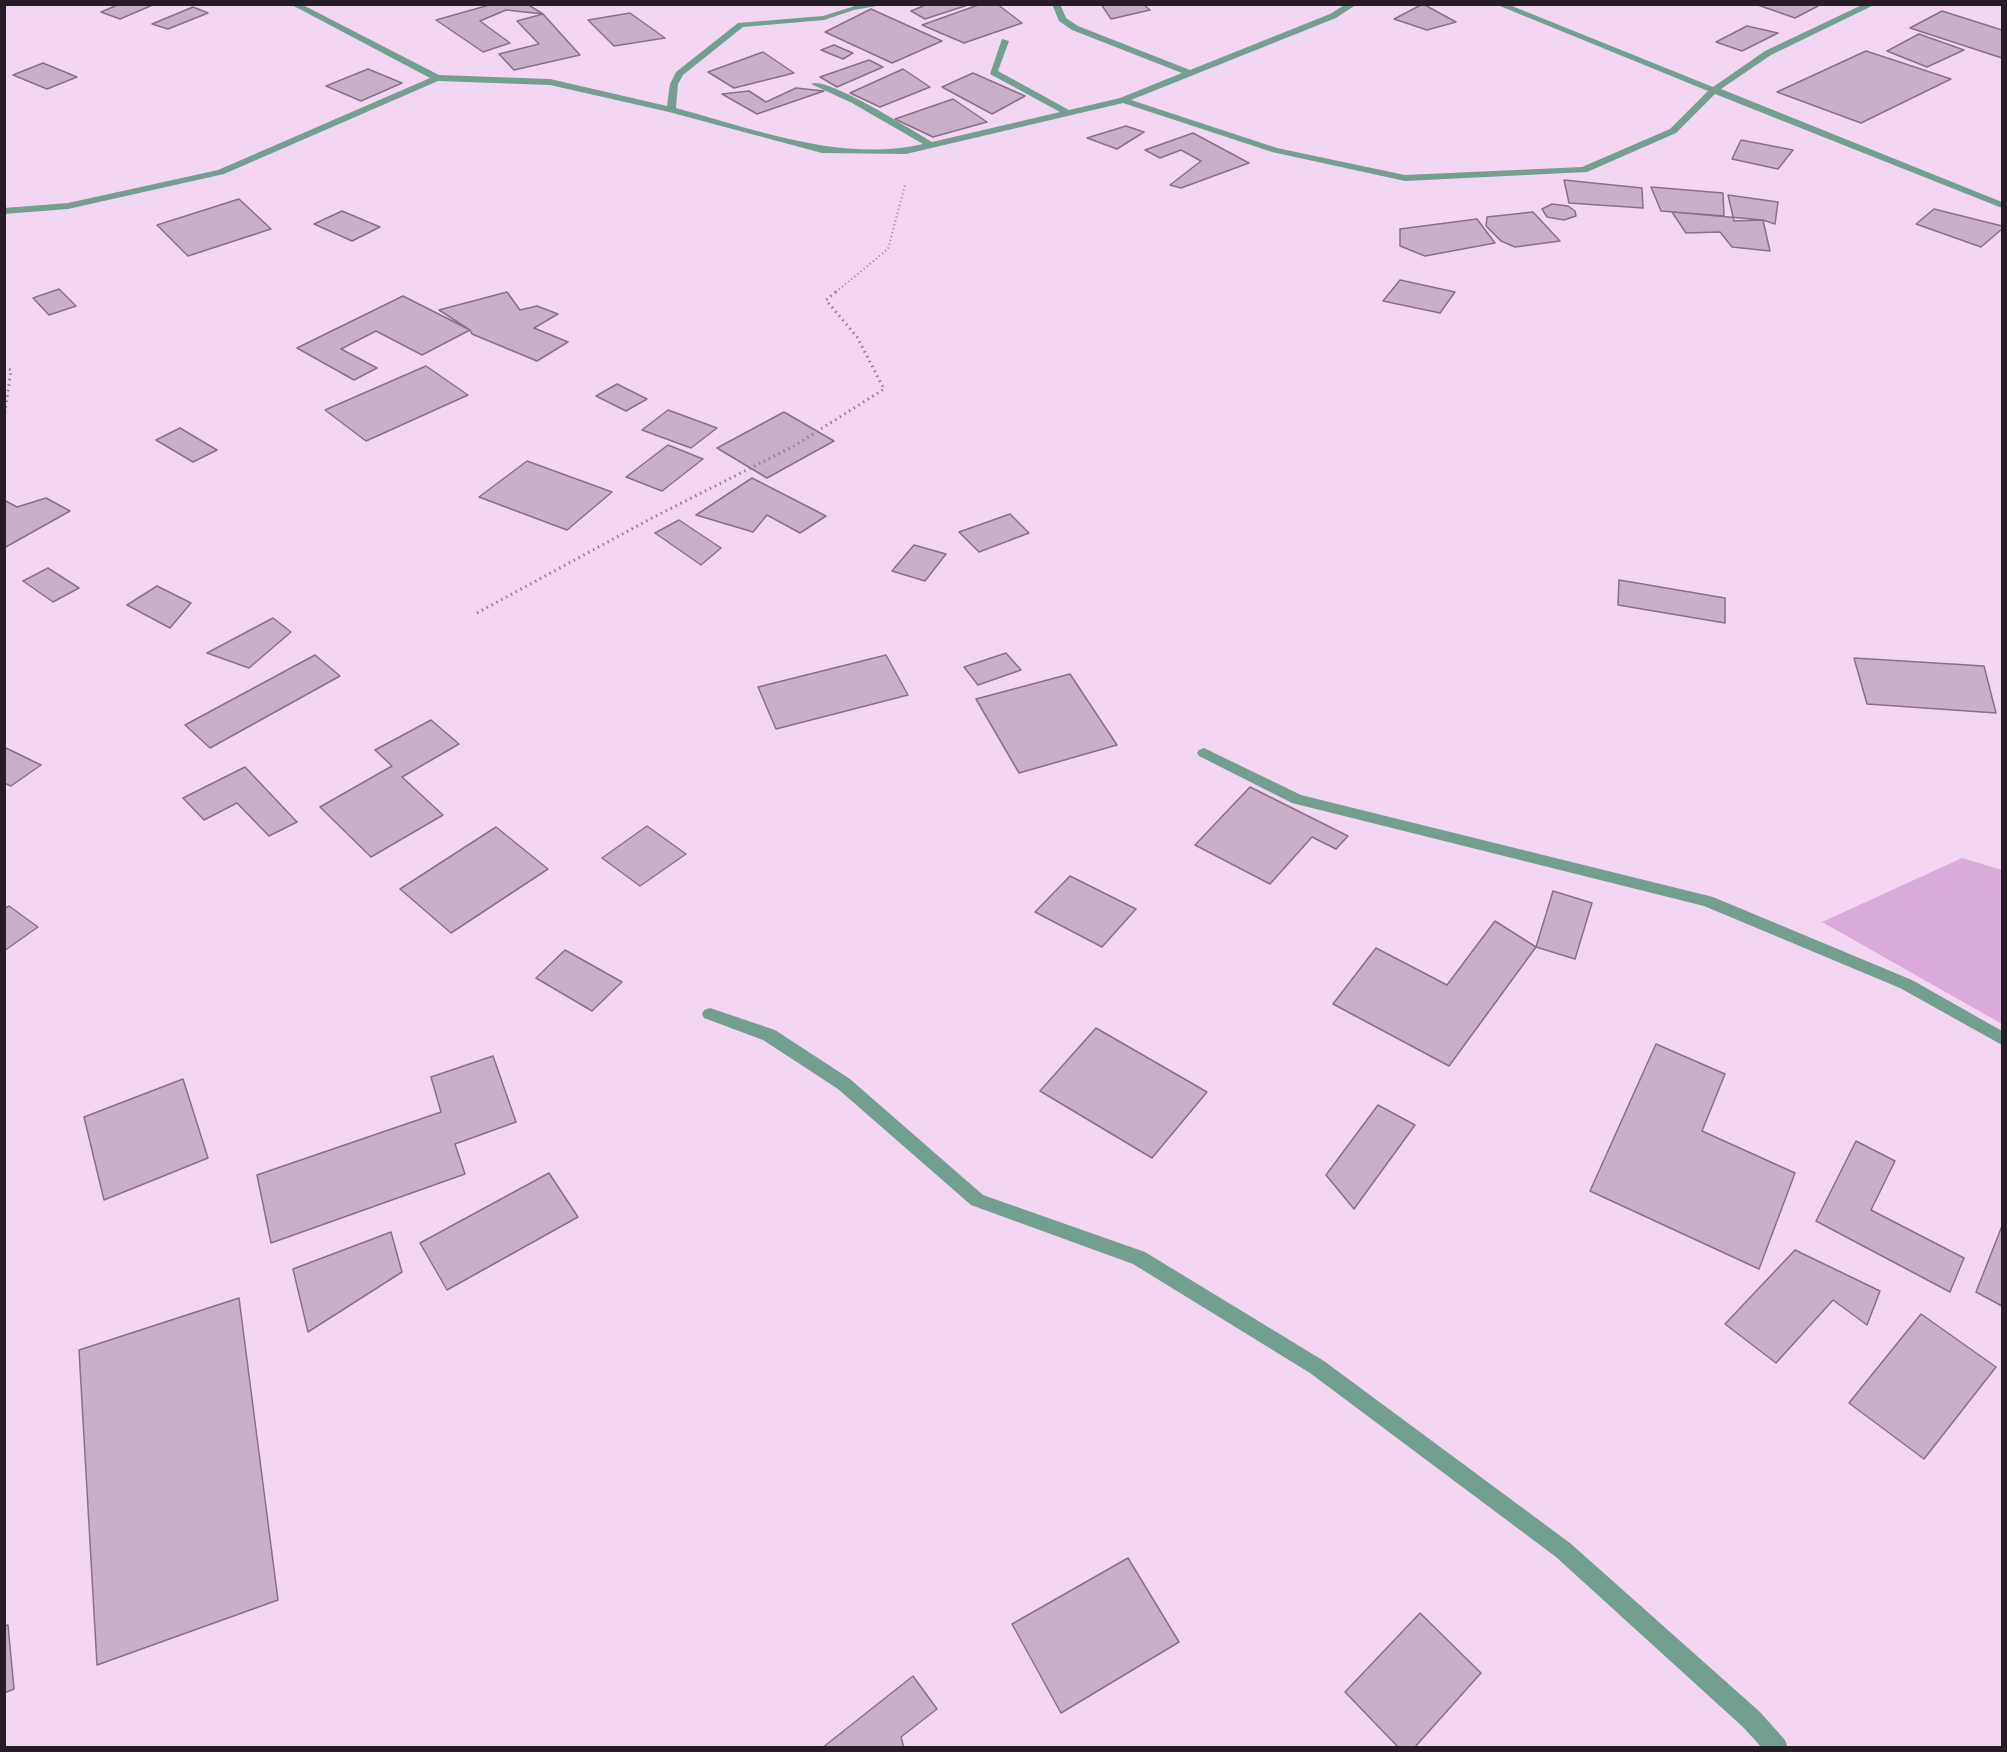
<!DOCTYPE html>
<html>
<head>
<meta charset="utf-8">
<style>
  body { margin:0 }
  #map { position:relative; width:2007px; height:1752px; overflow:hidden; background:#f3d7f2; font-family:"Times New Roman",serif }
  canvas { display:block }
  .frame { position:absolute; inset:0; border:6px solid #261c26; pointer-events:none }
</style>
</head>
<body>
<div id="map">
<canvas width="2007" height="1752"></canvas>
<div class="frame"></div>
</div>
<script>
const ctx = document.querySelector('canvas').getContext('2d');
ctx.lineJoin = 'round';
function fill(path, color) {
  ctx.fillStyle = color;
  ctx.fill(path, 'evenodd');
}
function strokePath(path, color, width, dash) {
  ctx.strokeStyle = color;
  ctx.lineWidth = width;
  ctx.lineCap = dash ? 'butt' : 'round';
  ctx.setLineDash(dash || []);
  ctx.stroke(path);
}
fill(new Path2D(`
  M1962 858 2002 870V1024L1822 922Z`), '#daabd8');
const building = new Path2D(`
  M120 4H155L120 19 101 12Z
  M493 4H527L543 14 506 10 480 21 510 43 483 52 436 20Z
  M928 4H971L925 19 911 11Z
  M981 4H997L1022 23 964 43 922 25Z
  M1101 4H1143L1150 10 1111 19Z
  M1423 4 1456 22 1427 30 1394 19Z
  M1755 4H1814L1818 6 1795 18Z
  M193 7 208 13 168 29 152 24Z
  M871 9 942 41 892 63 825 32Z
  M1942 11 2002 30V58L1910 28Z
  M630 13 665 38 614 46 588 20Z
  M543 14 580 55 514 70 499 54 539 44 517 21Z
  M1747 26 1778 33 1742 51 1716 42Z
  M1919 34 1964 50 1927 67 1887 51Z
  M834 45 853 53 843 59 821 50Z
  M1866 51 1951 79 1861 123 1777 92Z
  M763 52 794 73 734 88 708 72Z
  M869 60 883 67 837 87 820 77Z
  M43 63 77 77 47 89 13 75Z
  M368 69 402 83 361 101 326 86Z
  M903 69 930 87 880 107 850 93Z
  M973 73 1025 96 992 114 942 87Z
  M796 88 824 91 757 114 722 94 749 91 766 102Z
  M953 99 987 122 933 137 895 119Z
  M1126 126 1144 132 1117 149 1087 138Z
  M1193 133 1249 163 1181 188 1170 185 1201 161 1181 150 1160 158 1145 150Z
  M1741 140 1793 150 1778 169 1732 159Z
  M1564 180 1642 188 1643 208 1569 203Z
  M1651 187 1723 193 1724 216 1661 211Z
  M1728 195 1778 202 1775 224 1763 220 1734 221Z
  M239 199 271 229 188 256 157 225Z
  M1552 204 1568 206 1575 211 1576 216 1564 220 1547 217 1542 209Z
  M1934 209 2002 226V229L1981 247 1916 224Z
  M342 211 380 227 352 241 314 224Z
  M1533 212 1560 241 1515 247 1501 241 1486 226 1487 217Z
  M1672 212 1763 220 1770 251 1732 247 1720 232 1686 233Z
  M1477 219 1495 243 1425 256 1400 246V229Z
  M1400 280 1455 292 1440 313 1383 301Z
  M59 289 76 306 49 315 33 298Z
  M507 292 520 310 537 306 558 314 534 328 568 342 537 361 472 334 470 330 439 310Z
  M403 296 470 330 422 355 376 331 341 349 377 368 354 380 297 348Z
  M426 366 468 395 366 441 325 410Z
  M617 384 647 399 626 411 596 396Z
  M668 410 717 428 691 448 642 430Z
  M784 412 834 441 767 478 717 448Z
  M180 428 217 450 193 462 156 440Z
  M668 445 703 459 662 491 626 477Z
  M527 461 612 492 567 530 479 497Z
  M752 478 826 516 800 533 767 515 753 532 696 515Z
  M46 498 70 511 4 548V500L17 507Z
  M1010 514 1029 533 979 552 959 532Z
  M679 520 721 548 701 565 655 533Z
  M914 545 946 554 925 581 892 571Z
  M48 568 79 588 53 602 23 581Z
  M1619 580 1725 598V623L1618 605Z
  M157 586 191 603 170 628 127 605Z
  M273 618 291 632 249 668 207 653Z
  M1006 653 1021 670 978 685 964 667Z
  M315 655 340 676 210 748 185 725Z
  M886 655 908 695 776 729 758 687Z
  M1854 658 1984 666 1996 713 1867 704Z
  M1070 674 1117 745 1019 773 976 699Z
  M431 720 459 744 402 777 443 815 371 857 320 807 392 766 375 750Z
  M4 747 41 765 11 786 4 783Z
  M245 767 297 822 269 836 237 803 204 820 183 798Z
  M1250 787 1348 836 1336 849 1312 837 1270 884 1195 845Z
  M647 826 686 854 640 886 602 858Z
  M496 827 548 869 451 933 400 889Z
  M1070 876 1136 909 1102 947 1035 912Z
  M1553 891 1592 903 1575 959 1536 947Z
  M9 906 38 927 4 951V909Z
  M1495 921 1536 947 1449 1066 1333 1004 1376 948 1447 985Z
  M565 950 622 982 592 1011 536 978Z
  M1096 1028 1207 1092 1152 1158 1040 1091Z
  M1656 1044 1725 1074 1702 1131 1795 1173 1759 1269 1590 1191Z
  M493 1056 516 1122 455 1144 465 1174 271 1243 257 1175 441 1112 431 1077Z
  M183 1079 208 1158 104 1200 84 1117Z
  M1378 1105 1415 1125 1354 1209 1326 1175Z
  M1856 1141 1895 1161 1871 1210 1964 1258 1950 1292 1816 1221Z
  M549 1173 578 1217 447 1290 420 1243Z
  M2002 1226V1306L1976 1292Z
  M391 1232 402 1272 308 1332 293 1269Z
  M1795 1250 1880 1291 1867 1325 1833 1300 1776 1363 1725 1324Z
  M239 1298 278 1600 97 1665 79 1350Z
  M1921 1314 1996 1367 1924 1459 1849 1403Z
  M1128 1558 1179 1642 1061 1713 1012 1624Z
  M1420 1613 1481 1673 1414 1748H1399L1345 1692Z
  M8 1625 14 1689 4 1693V1626Z
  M913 1676 937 1709 901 1737 904 1748H822Z`);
fill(building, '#caafc9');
strokePath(building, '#897088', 1.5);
strokePath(new Path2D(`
  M836 292 888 249 905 185`), '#937f92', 2, [1, 3]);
strokePath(new Path2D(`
  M4 367 11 370 4 419
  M477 613 650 519 794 446 884 389 857 337 826 300 838 290`), '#937f92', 3, [1.5, 4]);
fill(new Path2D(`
  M290 4H301L439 75 550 79 667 106 670 84 676 72 738 23 823 16 861 4H887L854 10 824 20 743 27 683 75 678 84 676 108C753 129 843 163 923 144L852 103 811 84C825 75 915 132 932 142L1060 112 990 74 1002 39 1009 41 998 71 1069 110 1120 98 1182 73 1072 30 1059 21 1052 4H1060L1066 18 1078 26 1190 70 1330 14 1346 4H1357L1336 18 1131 100 1277 148 1405 175 1582 167 1670 129 1708 91 1495 4H1507L1713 87 1765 51 1864 4H1876L1771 55 1721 89 2002 202V208L1715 94 1676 133 1587 172 1405 181 1272 152 1123 103 906 154 822 153 669 112 550 85 438 81 224 174 68 209 4 214V208L68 203 218 170 430 78Z
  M1204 748 1301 795 1713 897 1912 980 2002 1031V1045L1900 988 1704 906 1292 803 1199 756 1197 753 1199 750Z
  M710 1008 775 1030 850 1079 983 1195 1145 1252 1324 1361 1570 1543 1760 1712 1785 1740 1788 1748H1762L1744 1728 1556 1557 1310 1373 1133 1264 971 1205 838 1089 763 1040 704 1018 702 1014 704 1010Z`), '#739f90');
</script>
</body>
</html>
